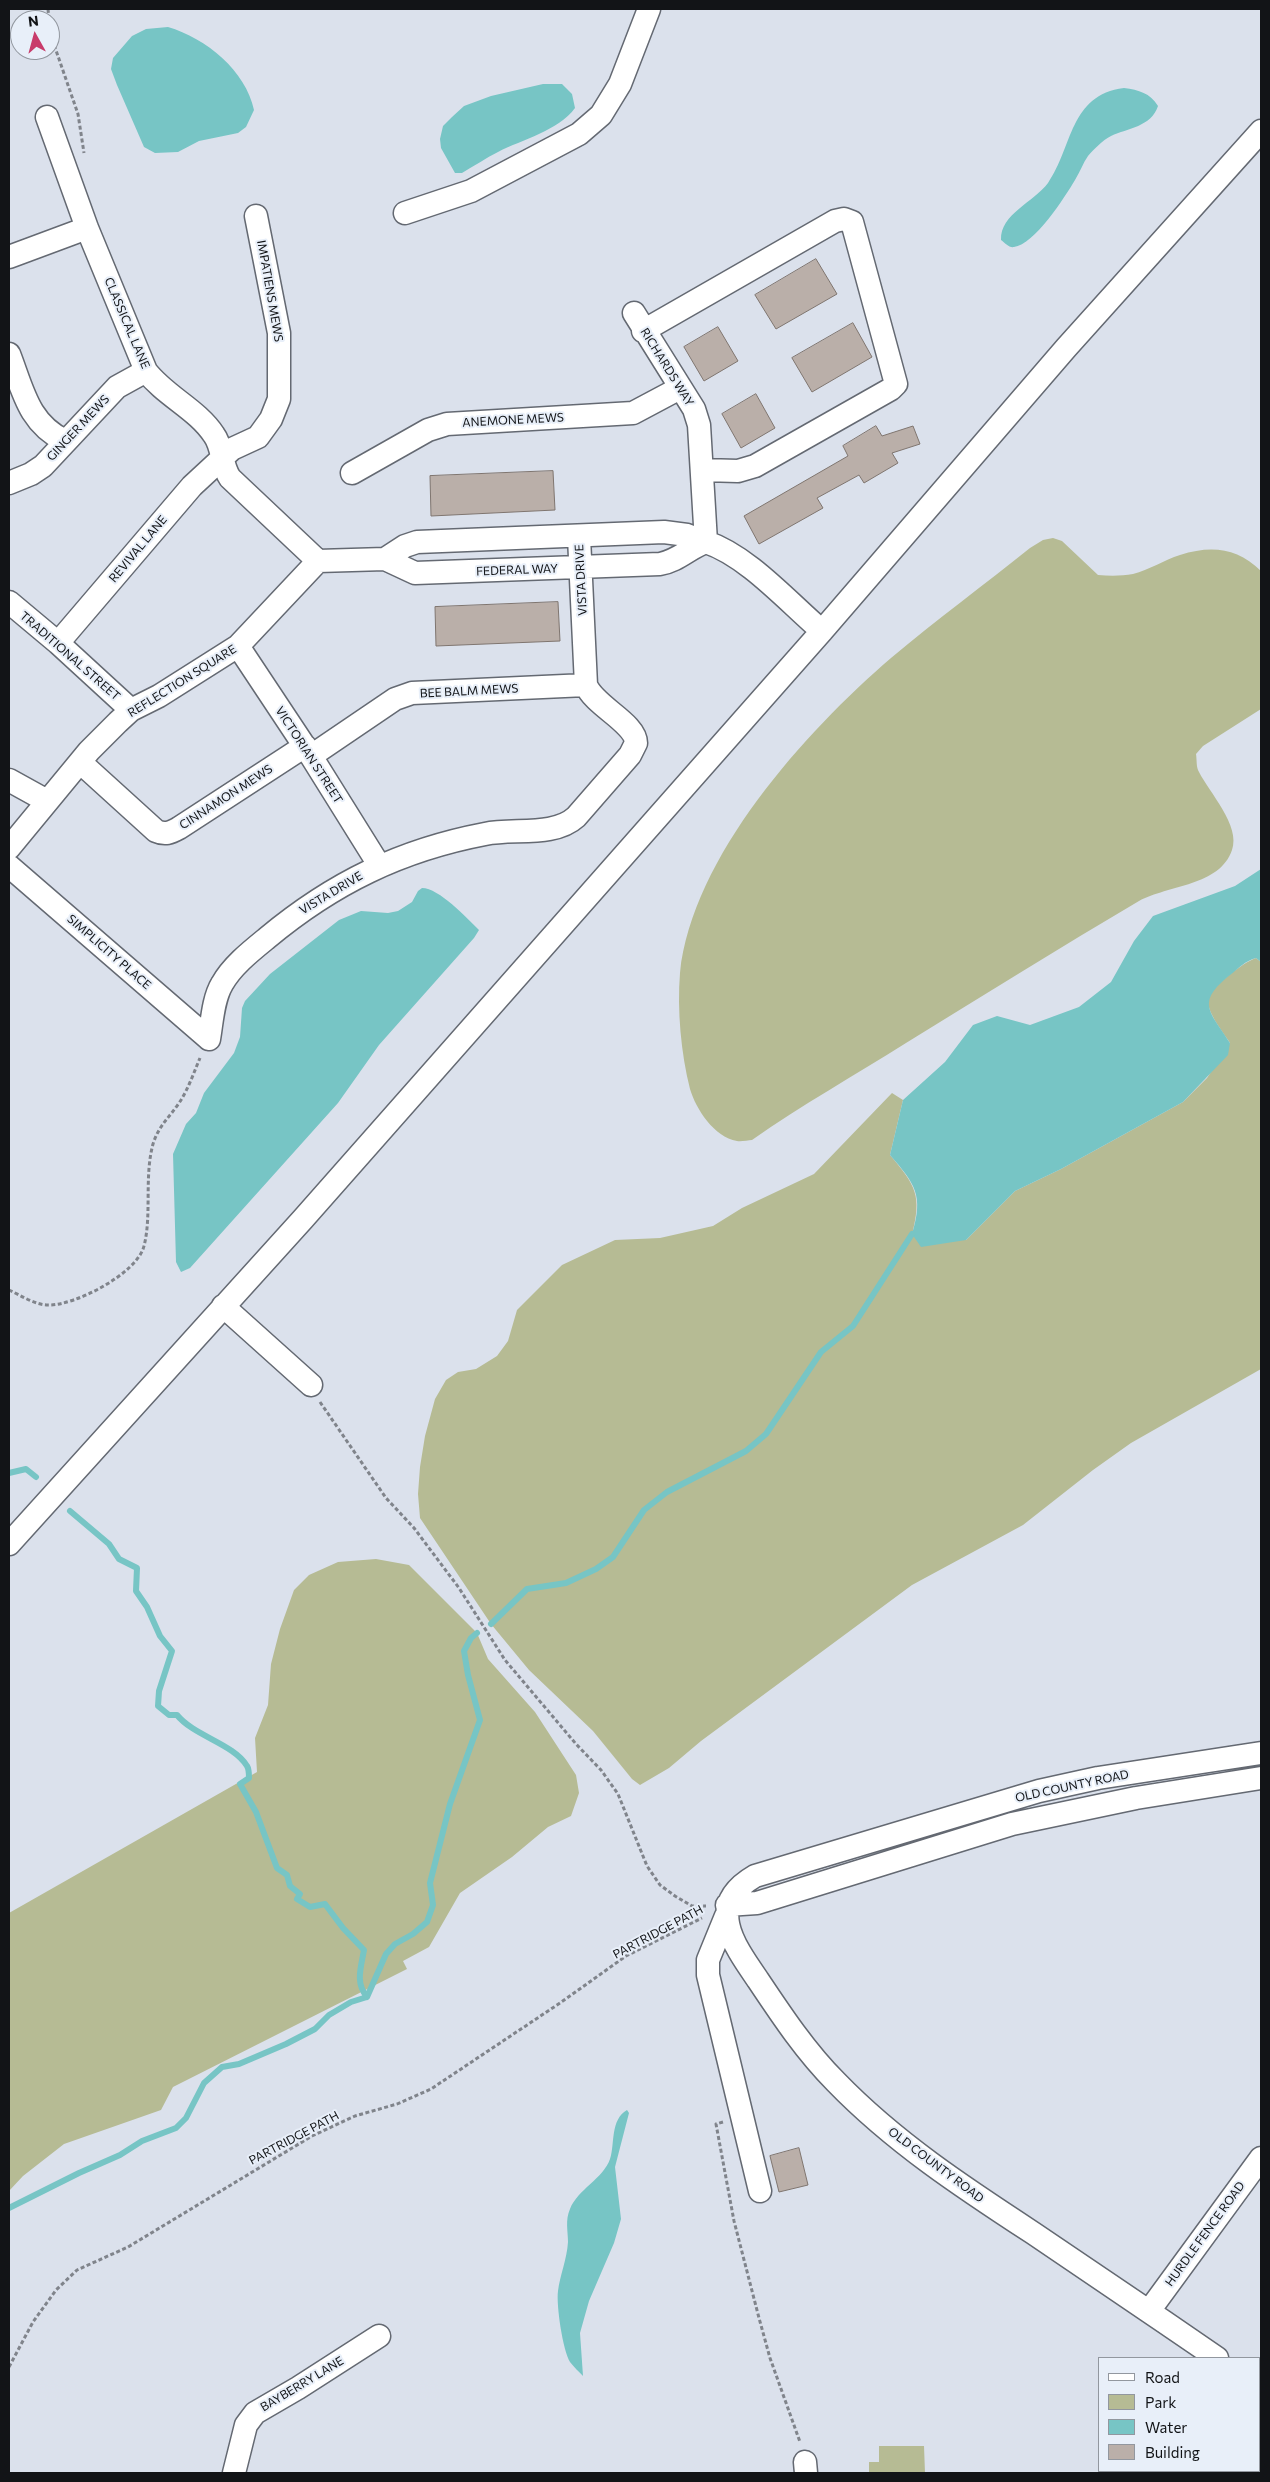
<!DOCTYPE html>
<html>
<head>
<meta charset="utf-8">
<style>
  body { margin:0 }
  #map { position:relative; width:1270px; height:2482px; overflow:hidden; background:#dbe1ec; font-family:Commissioner,sans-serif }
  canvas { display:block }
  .frame { position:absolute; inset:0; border:10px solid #121417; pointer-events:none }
  .legend { position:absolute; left:1098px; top:2357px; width:162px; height:115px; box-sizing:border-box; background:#e8eff9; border:1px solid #92979f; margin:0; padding:6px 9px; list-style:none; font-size:15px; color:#121417 }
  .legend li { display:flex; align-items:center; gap:10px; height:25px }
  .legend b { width:25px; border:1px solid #92979f }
  .north { position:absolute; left:10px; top:10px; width:50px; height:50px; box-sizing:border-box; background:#e8eff9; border:1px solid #92979f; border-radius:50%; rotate:353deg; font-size:14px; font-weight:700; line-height:20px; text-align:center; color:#121417 }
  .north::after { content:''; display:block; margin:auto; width:18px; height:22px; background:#c83b6b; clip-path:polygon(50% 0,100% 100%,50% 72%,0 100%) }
</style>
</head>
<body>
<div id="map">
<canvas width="1270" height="2482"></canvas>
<div class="frame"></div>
<ul class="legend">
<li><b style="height:6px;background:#fff"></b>Road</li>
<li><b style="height:14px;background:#b6bb94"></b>Park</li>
<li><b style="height:14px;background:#77c5c5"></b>Water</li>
<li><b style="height:14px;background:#baafa9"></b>Building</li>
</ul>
<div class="north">N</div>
</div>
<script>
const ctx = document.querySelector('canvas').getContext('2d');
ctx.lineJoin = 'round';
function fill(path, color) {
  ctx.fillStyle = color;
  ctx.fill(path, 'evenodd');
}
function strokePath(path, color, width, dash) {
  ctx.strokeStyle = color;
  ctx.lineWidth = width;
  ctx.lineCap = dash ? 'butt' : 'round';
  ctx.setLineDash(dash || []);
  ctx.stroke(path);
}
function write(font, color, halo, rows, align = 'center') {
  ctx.font = font + ' Commissioner,sans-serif';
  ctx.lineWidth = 4;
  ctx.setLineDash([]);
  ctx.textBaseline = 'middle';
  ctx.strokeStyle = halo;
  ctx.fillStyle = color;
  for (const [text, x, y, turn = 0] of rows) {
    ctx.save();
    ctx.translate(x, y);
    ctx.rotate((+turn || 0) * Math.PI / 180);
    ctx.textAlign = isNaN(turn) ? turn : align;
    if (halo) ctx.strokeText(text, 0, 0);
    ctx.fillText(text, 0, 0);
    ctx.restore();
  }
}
fill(new Path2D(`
  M1053 538 1062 541 1098 575C1110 576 1122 576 1133 574 1149 570 1164 560 1180 555 1212 545 1237 548 1261 571V709L1203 746 1196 754C1197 760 1196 767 1199 772 1209 792 1241 826 1232 850 1220 886 1168 885 1139 901 1061 947 984 995 906 1043 855 1075 802 1105 752 1140 748 1140 741 1142 737 1141 714 1137 696 1109 690 1089 681 1053 677 1010 680 973 692 857 805 732 891 658 936 620 984 585 1030 548L1043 540Z
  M1256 958 1261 962V1369L1131 1443 1093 1470 1023 1525 912 1585 701 1741 669 1768 640 1785 632 1779 593 1731 529 1670 491 1624 420 1518 418 1494 420 1467 425 1436 435 1399 446 1380 458 1372 476 1369 497 1356 508 1341 517 1310 562 1265 615 1240 660 1238 713 1226 742 1208 814 1174 892 1093 903 1100 890 1155C916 1186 922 1195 912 1235L966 1240 1015 1191 1061 1169 1183 1102 1207 1078 1230 1043C1223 1032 1208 1014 1208 1001 1208 988 1244 962 1256 958Z
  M376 1559 409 1565 477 1633 488 1659 535 1712 576 1775 579 1793 571 1816 548 1827 512 1857 460 1893 429 1947 403 1961 407 1969 173 2087 161 2110 64 2144 23 2176 9 2191V1913L257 1772 255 1738 268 1705 271 1664 280 1629 294 1590 309 1575 338 1562Z
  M879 2446H924L925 2473H869V2462H879Z`), '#b6bb94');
fill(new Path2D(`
  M168 27C206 38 246 71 254 110L246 127 238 133 199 141 178 152 155 153 144 147 117 85 111 69 113 58 132 36 146 29Z
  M543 84H562L572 94 575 108C558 131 523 139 498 152 486 158 474 166 462 173H455L441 148 440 139 443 126 452 117 464 106 491 96Z
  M1124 88C1139 90 1150 93 1158 106 1151 127 1128 128 1111 136 1103 140 1094 149 1088 156 1083 163 1080 172 1075 180 1065 197 1034 245 1014 247 1009 248 1005 243 1001 240 1000 214 1034 202 1048 183 1073 147 1069 95 1124 88Z
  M1261 869V962L1256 958C1245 961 1239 968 1230 975 1195 1003 1210 1011 1230 1043L1228 1055 1183 1102 1061 1169 1015 1191 966 1240 921 1247 912 1234C924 1195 915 1184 890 1155L903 1100 945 1062 973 1025 997 1016 1030 1025 1079 1007 1111 982 1134 941 1153 916 1235 886Z
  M422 888C439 888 467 918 479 930L474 938 379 1045 338 1103 190 1268 181 1272 176 1262 173 1154 186 1124 196 1113 204 1093 234 1053 240 1037 242 1008 245 1001 270 974 339 920 361 911 388 913 398 911 412 902 418 891Z
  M627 2110 629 2113 615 2167 621 2219 614 2243 589 2301 580 2333 583 2376C579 2372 574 2367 570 2362 563 2351 556 2305 558 2291 560 2275 567 2259 568 2242 568 2231 565 2220 570 2209 578 2189 603 2179 610 2159 615 2143 610 2120 627 2110Z`), '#77c5c5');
strokePath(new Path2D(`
  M9 1473 26 1469 36 1477
  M70 1511 109 1544 119 1559 137 1568 136 1591 147 1607 160 1636 172 1651 159 1691 158 1706 169 1715H177C194 1736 234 1744 247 1766 249 1769 249 1774 249 1778L240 1784 256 1812 277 1868 287 1875 290 1886 300 1894 297 1899 310 1907 325 1904 343 1928 364 1950C361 1967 355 1983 367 1997
  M491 1624 527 1589 566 1583 596 1569 613 1557 644 1510 667 1492 746 1451 766 1434 821 1352 853 1326 912 1234
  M9 2208 79 2173 120 2155 142 2141 176 2128 186 2118 204 2083 222 2067 239 2064 286 2044 315 2029 329 2015 351 2002 367 1997 386 1954 395 1944 413 1934 427 1922 433 1905 430 1883 450 1804 480 1720 468 1675 464 1651 471 1638 477 1633`), '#77c5c5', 6);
const building = new Path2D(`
  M816 259 837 294 776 329 755 295Z
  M853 323 872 357 812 392 792 358Z
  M718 327 738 361 704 381 684 347Z
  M756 394 775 428 741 448 722 414Z
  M876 426 882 436 913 426 920 444 892 453 898 463 864 483 859 475 817 498 823 508 759 544 744 516 848 456 843 446Z
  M553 471 555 510 431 516 430 476Z
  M558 602 560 641 436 646 435 607Z
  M799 2148 808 2185 779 2192 770 2156Z`);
fill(building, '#baafa9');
strokePath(building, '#7f756f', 1);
const minor = new Path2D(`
  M47 117 87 228 146 371C165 396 197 409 214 435 223 447 221 465 230 478L318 561
  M405 213 471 191 579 134 601 115 620 84 649 9
  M9 257 87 228
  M634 313 694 409 699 425 706 542C748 556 788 602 822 631
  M643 331 835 221 844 219 852 222 896 384 891 389 755 466 738 471 703 470
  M9 354C23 390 28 423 65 441
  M352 473 428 430 447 424 633 413 680 388
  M9 483 31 474 43 466 117 387 146 371
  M318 561 385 559 415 573 660 564C678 561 689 548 706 542L687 535 664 532 417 542 405 546 385 559
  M9 602 58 643 131 710
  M58 643 192 486 232 449 258 437 271 419 279 399V333L256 216
  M238 646 311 756 379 865
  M311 756 395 699 412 693 586 685
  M80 762 156 831C165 835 170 833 179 828L305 746
  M9 780 47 801
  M9 848 89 751 118 722 131 710 159 696 238 646 318 561
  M9 866 209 1039
  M209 1039C212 1022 213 999 222 984 232 966 251 951 267 938 333 883 401 850 485 834 514 828 554 837 576 817L630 755 636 743C636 723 594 706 586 685L579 537
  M223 1306 311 1385
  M9 1544 303 1219 822 631 1066 348 1261 131
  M727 1905 757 1903 1012 1824 1136 1798 1261 1778
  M726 1916 708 1960V1975L760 2191
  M1149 2311 1261 2158
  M1217 2358C1156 2316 1095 2275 1033 2233 964 2188 894 2142 836 2082 806 2052 782 2016 758 1980 733 1944 705 1905 755 1876L1039 1791 1098 1778 1261 1753
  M1259 2387 1261 2389
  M805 2462 806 2473
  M234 2473 246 2425 255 2413 298 2388 379 2336`);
strokePath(minor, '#646972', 25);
strokePath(new Path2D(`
  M48 9 49 20
  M50 33 78 114 84 153
  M9 1290C20 1295 35 1305 48 1305 74 1306 137 1274 144 1246 152 1215 144 1177 153 1144 159 1125 169 1118 179 1103 188 1090 194 1072 200 1058
  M320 1402 386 1498 414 1528 459 1588 505 1660 576 1744 601 1770 618 1794 647 1866 660 1885 675 1896 692 1906H706
  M723 2122 716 2124 734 2221 759 2318 770 2358 800 2442
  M9 2367 33 2322 56 2290 77 2270 128 2247 312 2136 355 2116 397 2104 431 2089 560 2003 626 1956 702 1918`), '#80848b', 3, [4, 2.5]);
strokePath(minor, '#fff', 22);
write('12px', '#121417', '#e8eff9', [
  ["IMPATIENS MEWS",270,291,80],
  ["CLASSICAL LANE",127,323,67],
  ["RICHARDS WAY",667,367,58],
  ["ANEMONE MEWS",513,420,-3],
  ["GINGER MEWS",78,428,-47],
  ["REVIVAL LANE",138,549,-50],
  ["FEDERAL WAY",517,570,-2],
  ["VISTA DRIVE",581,580,-93],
  ["TRADITIONAL STREET",70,656,41],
  ["REFLECTION SQUARE",182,681,-32],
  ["BEE BALM MEWS",469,691,-3],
  ["VICTORIAN STREET",309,755,57],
  ["CINNAMON MEWS",226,797,-33],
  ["VISTA DRIVE",331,893,-31],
  ["SIMPLICITY PLACE",109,952,41],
  ["OLD COUNTY ROAD",1072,1786,-12],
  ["PARTRIDGE PATH",658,1932,-28],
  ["PARTRIDGE PATH",294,2138,-28],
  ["OLD COUNTY ROAD",936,2165,37],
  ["HURDLE FENCE ROAD",1205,2234,-54],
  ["BAYBERRY LANE",302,2384,-31]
]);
</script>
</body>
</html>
